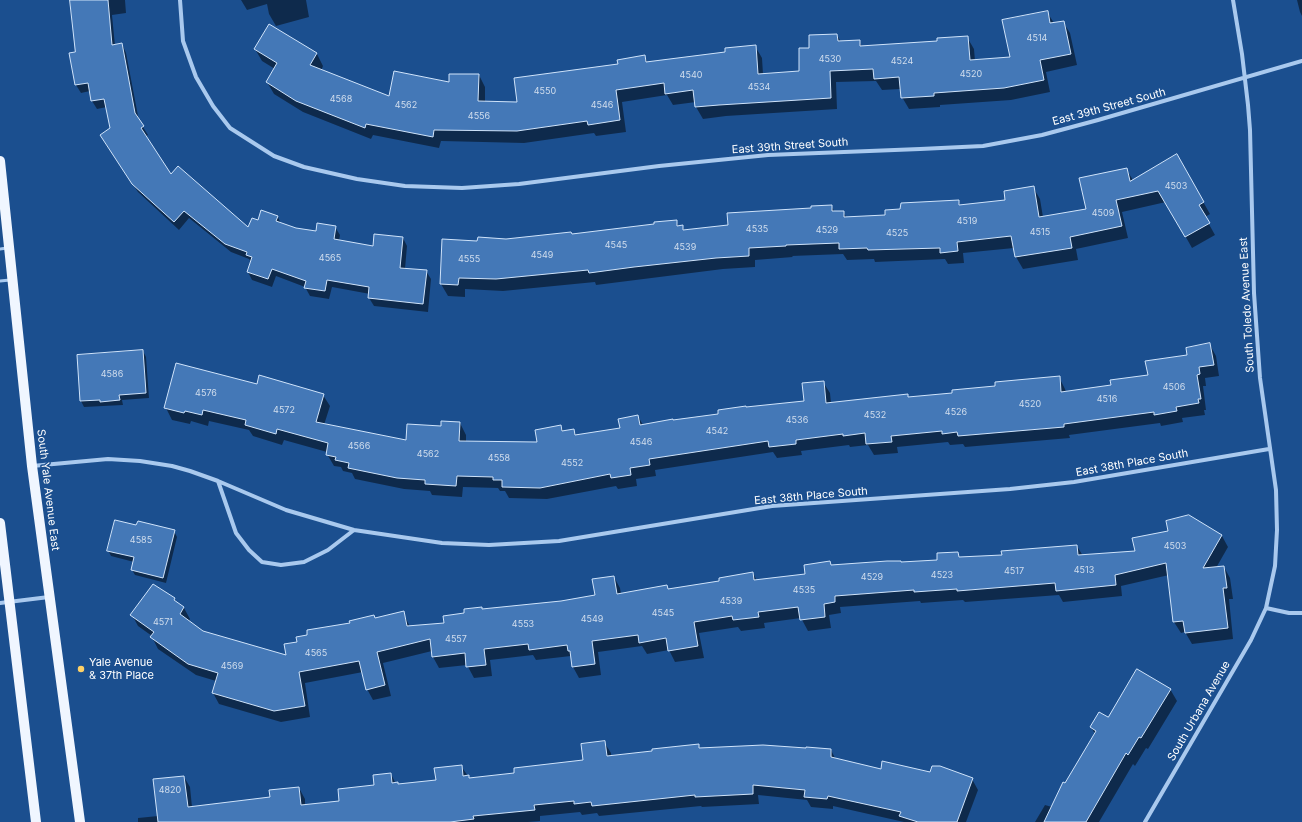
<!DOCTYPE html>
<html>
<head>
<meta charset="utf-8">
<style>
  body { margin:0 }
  canvas { display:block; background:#1b4f8f }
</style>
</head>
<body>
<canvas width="1302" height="822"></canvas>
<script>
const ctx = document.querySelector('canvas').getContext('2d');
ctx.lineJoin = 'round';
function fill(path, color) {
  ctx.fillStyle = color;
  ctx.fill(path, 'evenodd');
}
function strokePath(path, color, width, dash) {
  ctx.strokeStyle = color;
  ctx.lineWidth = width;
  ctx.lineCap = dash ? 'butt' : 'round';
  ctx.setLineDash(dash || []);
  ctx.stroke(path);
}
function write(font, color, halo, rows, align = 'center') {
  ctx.font = font + ' Inter,sans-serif';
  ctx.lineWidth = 3;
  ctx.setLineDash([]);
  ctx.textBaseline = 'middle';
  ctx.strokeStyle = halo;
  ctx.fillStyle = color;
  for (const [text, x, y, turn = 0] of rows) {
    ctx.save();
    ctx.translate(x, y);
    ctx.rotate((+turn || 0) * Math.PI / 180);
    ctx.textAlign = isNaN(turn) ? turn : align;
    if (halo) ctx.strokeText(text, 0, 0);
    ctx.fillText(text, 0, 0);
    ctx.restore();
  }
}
fill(new Path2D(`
  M71 0H125L126 13 112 15 115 46 122 44 126 53 139 121 148 135 145 137 171 176 248 229 258 221 278 217 281 224 295 229 317 232 335 227 340 235 339 241 374 247 403 238 407 246 405 269 426 271 431 279 428 312 374 306 369 298 370 294 332 287 329 299 310 296 305 287 276 276 272 287 252 280 248 272 251 262 249 259 231 252 189 218 179 230 138 192 105 143 111 128 107 107 97 109 92 101 90 91 81 93 76 85V53Z
  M241 0H306L309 17 276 26 269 14 267 4 247 10Z
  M1297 0H1302V16L1300 12Z
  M1047 12 1054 23 1063 22 1070 33 1077 65 1046 72 1050 92 1011 100 940 105V107L909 109 902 97 901 89 882 90 876 81 836 82 837 109 726 116 703 119 696 107V102L673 105 667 95 622 102 626 132 596 136 594 133 524 143 441 141 439 148 373 135 371 139 303 112 274 94 267 82 275 69 262 61 255 49 269 25 317 54 323 66 321 71 389 98 479 75 485 87V103H518L619 65 645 57 648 63 726 53 755 46 762 58 763 74 800 72 810 49 837 35 841 42 859 41 862 47 938 42 967 37 974 49 975 61 1011 58Z
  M1177 156 1210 214 1205 217 1215 235 1192 248 1166 202 1122 212 1128 238 1076 249 1078 260 1023 269 1016 257 1014 248 963 253 964 263 948 264 945 259 875 262 874 259 847 260 843 254 792 256 793 257 755 260V267L723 269 596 285 595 282 503 291 465 289V297L448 296 441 284 478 242 572 235 676 221 679 227 682 226 685 231 729 226 831 206 835 212H843L847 218 886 216 901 210 958 201 961 206 1006 201 1033 187 1040 199 1043 217 1087 210 1126 169 1133 180Z
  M1210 345 1216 356 1219 376 1205 378 1206 386H1203L1206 410H1204L1205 415 1182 418 1183 422 1161 426 1160 423 1069 435 1070 438 965 447 963 444 950 445 948 442 897 447 898 453 874 455 868 445 850 447 849 445 801 451 802 455 777 458 773 452 655 470 656 476 636 479 637 486 618 489 616 486 547 499 509 498 505 491H500L498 488 463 487 462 497 432 495 430 491 404 489 355 479 352 473 343 471 341 467 334 466 327 454V452L284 440 282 445 253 436 249 430 209 421 208 426 191 421 190 424 172 420 166 408 258 385 323 395 330 406 324 425 407 441 442 427 460 423 466 435V442L539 443 561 426 564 432 573 430 577 436 621 428 638 416 643 425 805 402 823 382 830 393 831 403 907 395 909 398 954 394 1059 377 1065 389 1066 392 1112 386 1149 376Z
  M143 351 146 357 149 398 122 400 123 405 84 407 81 401 78 356Z
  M137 527 174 531 177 537 166 583 135 575 132 570 134 562 111 556 108 550Z
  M1222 536 1228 547 1216 568 1224 567 1230 578 1233 599H1229L1233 639 1192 644 1185 632 1181 633 1174 622 1169 575 1121 586 1122 596 1063 602 1059 595 965 602 963 600 921 603 920 601 840 607 841 613 829 615 831 628 808 631 801 618 764 623 765 628 741 631 738 627 699 633 704 658 675 662 669 650 647 654 642 646 598 652 601 675 579 678 573 667 571 656 536 660 533 655 490 660 492 676 474 678 467 665 439 668 433 657 432 651 383 663 391 696 373 700 367 689 363 672 305 683 310 717 281 722 219 704 213 693 216 681 196 675 158 649 152 637V636L138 626 132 615 174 599 177 603 184 608 190 619 189 621 202 632 288 657 298 643 375 618 403 612 410 627 445 623 482 608 483 610 561 602 596 596 614 577 620 588 621 594 667 586 669 590 720 582 753 573 757 581 806 575 830 562 832 566 938 561 958 553 960 558 1003 556 1077 546 1083 556 1136 552Z
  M1170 689 1177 701 1148 749 1146 748 1135 766 1133 764 1099 822H1035L1045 805 1052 807 1095 734 1091 727Z
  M604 742 611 753V757L698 745 701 749 831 750 836 760 882 770 930 773 972 779 978 790 966 822H904L833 806V809L811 807 807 800 758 795 759 804 702 807 701 806 599 816 597 813 582 815 580 812 540 816V821L528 822H138V818L158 816 184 777 190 787 192 807 271 798 299 788 305 799V806L340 802 375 786 391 774 396 784 398 785 437 781 461 766 470 779 516 774 584 760Z`), '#0007');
const building = new Path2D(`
  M70 0H108L112 45 122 43 135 113 144 126 141 128 171 174 178 166 248 227 252 218 258 220 261 210 278 216 276 221 296 228 316 231 317 223 336 226 334 239 373 246 374 234 403 237 400 268 427 270 423 304 368 298 369 287 327 280 325 291 304 288 306 281 272 269 268 279 247 272 252 257 246 255 247 252 225 244 184 211 174 222 132 184 100 135 110 128 104 99 91 101 88 83 75 85 69 53 75 52Z
  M1048 11 1050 23 1064 21 1071 54 1040 60 1044 80 1004 88 934 93V96L901 98 899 77 874 79 873 69 830 71 831 98 719 105 695 107 693 90 665 94 664 83 616 90 620 120 588 125 587 121 517 131 434 130 433 137 366 124 365 128 296 101 266 82 277 63 254 49 269 24 317 53 310 65 389 96 394 71 449 82V74H479L478 101 517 102 514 78 618 64 617 60 645 55 646 62 725 52V48L756 45 758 74 799 71V48H809V35L837 34 838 41 860 40V46L937 41V38L968 36 970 60 1010 57 1002 20Z
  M1177 154 1204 202 1199 205 1210 223 1185 237 1158 191 1116 200 1122 226 1070 237 1072 248 1015 257 1011 236 957 242 958 251 940 253V248L868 250 867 248 839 249V243L786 245V246L749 248V256L716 258 634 267 589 273 588 270 496 279 459 278 458 285 440 284 442 239 477 241 478 237 506 239 571 232 572 234 654 224V222L677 220V226L683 225V230L728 225 727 213 811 208V206L832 205V211H844V217L885 215V210L900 209 901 203 959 200V205L1005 200 1004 191 1034 186 1039 217 1086 209 1079 178 1127 168 1130 181Z
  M1210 343 1214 365 1199 367 1200 374 1197 375 1201 399H1198L1199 403 1176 407 1177 411 1154 415V412L1064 424V427L958 436 957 432 942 434V431L891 436 892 442 866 444 865 433 843 436V434L796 440V444L769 447 768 441 649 459 650 465 630 468 631 475 611 478 610 474 540 488 502 487V480H493V477L457 476 456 486 425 484V480L397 478 348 468 349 463 335 460 336 457 326 455 328 443 277 429 276 434 245 425 246 420 203 410 202 415 185 411 184 413 164 408 176 363 257 384 259 375 324 394 316 422 406 440 407 424 441 426V421L460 422 459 441 537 442 535 430 561 425 562 431 574 429 575 435 620 428 618 419 638 415 640 425 673 419V420L718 414V410L746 406V407L804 401 802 383 824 381 826 403 908 394V397L952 393V390L995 386V382L1060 376 1061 392 1111 385 1110 380 1148 375 1145 361 1187 355 1186 348Z
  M143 350 146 393 119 395 120 400 100 402V400L80 401 77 355Z
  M1189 515 1222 535 1203 568 1224 566 1227 588H1223L1228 628 1185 633 1183 621 1173 622 1166 563 1115 575 1116 585 1056 591 1055 583 957 591V589L914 592V590L835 596V602L824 604 825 617 800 620 798 607 758 612 759 617 733 620 732 616 694 622 698 646 668 651 666 638 639 643 638 635 592 641 595 664 572 667 570 651H568L567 645 529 650 528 644 484 649 486 665 466 667 465 653 432 657 430 639 377 652 385 685 366 690 359 661 299 672 305 706 274 711 212 693 218 673 188 664 150 637 154 632 130 615 153 584 175 598 174 600 184 607 180 614 203 631 286 655 284 644 297 642 296 637 307 635V630L350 623 349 621 374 615 375 618 404 611 407 626 444 623 443 616 464 613V609L482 607V609L561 601 595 595 592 579 614 576 617 594 667 585 668 589 719 581V578L753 572 754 580 805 574 804 565 830 561 831 565 887 561H901V562L937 560V553L958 552 959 557 1002 555 1001 551 1077 545 1078 555 1135 551 1132 538 1168 531 1166 521Z
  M115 520 136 525 138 521 175 530 163 578 131 570 134 557 107 551Z
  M1137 669 1171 689 1141 738 1139 737 1128 755 1126 753 1086 822H1044L1063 782 1065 783 1096 731 1090 727 1099 712 1108 717Z
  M605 741 607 756 652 751V749L699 744V748L763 745 806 748V747L831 749V757L881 769 882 761 930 772 932 766H940L973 778 957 822H918L899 816 901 812 828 796 827 799 804 797 805 790 753 785V794L695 797V795L592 806 591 802 574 804V801L534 805 535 810 473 816 474 819 450 822H158L153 779 184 776 188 807 270 797 269 790 299 787 301 805 339 801 338 789 374 785 373 775 391 773 392 783 398 782V784L436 780 434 768 462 765 463 776 469 775V778L514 773V768L583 760 581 744Z`);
fill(building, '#4478b7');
strokePath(building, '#cfe3fa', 1);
strokePath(new Path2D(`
  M0 249 7 248
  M0 281 10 280`), '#a9c9ee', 3);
strokePath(new Path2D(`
  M180 0 183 41 196 77 213 106 230 128 274 156 304 167 357 179 405 186 462 188 519 184 659 166 768 155 920 149 983 146 1042 135 1098 120 1302 61
  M32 466 108 459 140 461 172 466 190 471 218 481 286 510 354 530 442 543 489 545 559 541 772 506 1010 489 1074 482 1269 449
  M218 481 236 533 249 550 262 562 281 565 304 562 328 550 354 530
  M0 603 49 597
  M1266 608 1289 613H1302
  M1145 822 1251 640 1266 608 1275 566 1277 530 1276 490 1260 378 1254 293 1250 130 1248 105 1242 54 1233 0`), '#a9c9ee', 4);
strokePath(new Path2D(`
  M0 161 32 466 80 822
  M0 523 36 822`), '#f0f6ff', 10);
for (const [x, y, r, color] of [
  [81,669,4,"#ffd166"]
]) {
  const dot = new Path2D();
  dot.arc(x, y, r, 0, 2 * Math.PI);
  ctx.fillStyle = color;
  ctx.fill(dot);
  strokePath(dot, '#1b4f8f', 1.5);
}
write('9px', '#d0dded', null, [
  ["4514",1037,38],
  ["4530",830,59],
  ["4524",902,61],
  ["4520",971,74],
  ["4540",691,75],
  ["4534",759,87],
  ["4550",545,91],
  ["4568",341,99],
  ["4562",406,105],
  ["4546",602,105],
  ["4556",479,116],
  ["4503",1176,186],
  ["4509",1103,213],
  ["4519",967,221],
  ["4535",757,229],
  ["4529",827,230],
  ["4515",1040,232],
  ["4525",897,233],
  ["4545",616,245],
  ["4539",685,247],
  ["4549",542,255],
  ["4565",330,258],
  ["4555",469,259],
  ["4586",112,374],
  ["4506",1174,387],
  ["4576",206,393],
  ["4516",1107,399],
  ["4520",1030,404],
  ["4572",284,410],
  ["4526",956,412],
  ["4532",875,415],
  ["4536",797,420],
  ["4542",717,431],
  ["4546",641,442],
  ["4566",359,446],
  ["4562",428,454],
  ["4558",499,458],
  ["4552",572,463],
  ["4585",141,540],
  ["4503",1175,546],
  ["4513",1084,570],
  ["4517",1014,571],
  ["4523",942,575],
  ["4529",872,577],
  ["4535",804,590],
  ["4539",731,601],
  ["4545",663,613],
  ["4549",592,619],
  ["4571",163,622],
  ["4553",523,624],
  ["4557",456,639],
  ["4565",316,653],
  ["4569",232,666],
  ["4820",170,790]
]);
write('11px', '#fff', '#1b4f8f', [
  ["East 39th Street South",1109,107,-15],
  ["East 39th Street South",790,146,-4],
  ["South Toledo Avenue East",1247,305,-93],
  ["East 38th Place South",1132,463,-10],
  ["South Yale Avenue East",48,490,83],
  ["East 38th Place South",811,496,-5],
  ["South Urbana Avenue",1199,711,-60]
]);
write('11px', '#fff', '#1b4f8f', [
  ["Yale Avenue",89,663],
  ["& 37th Place",89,676]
], 'left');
</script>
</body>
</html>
